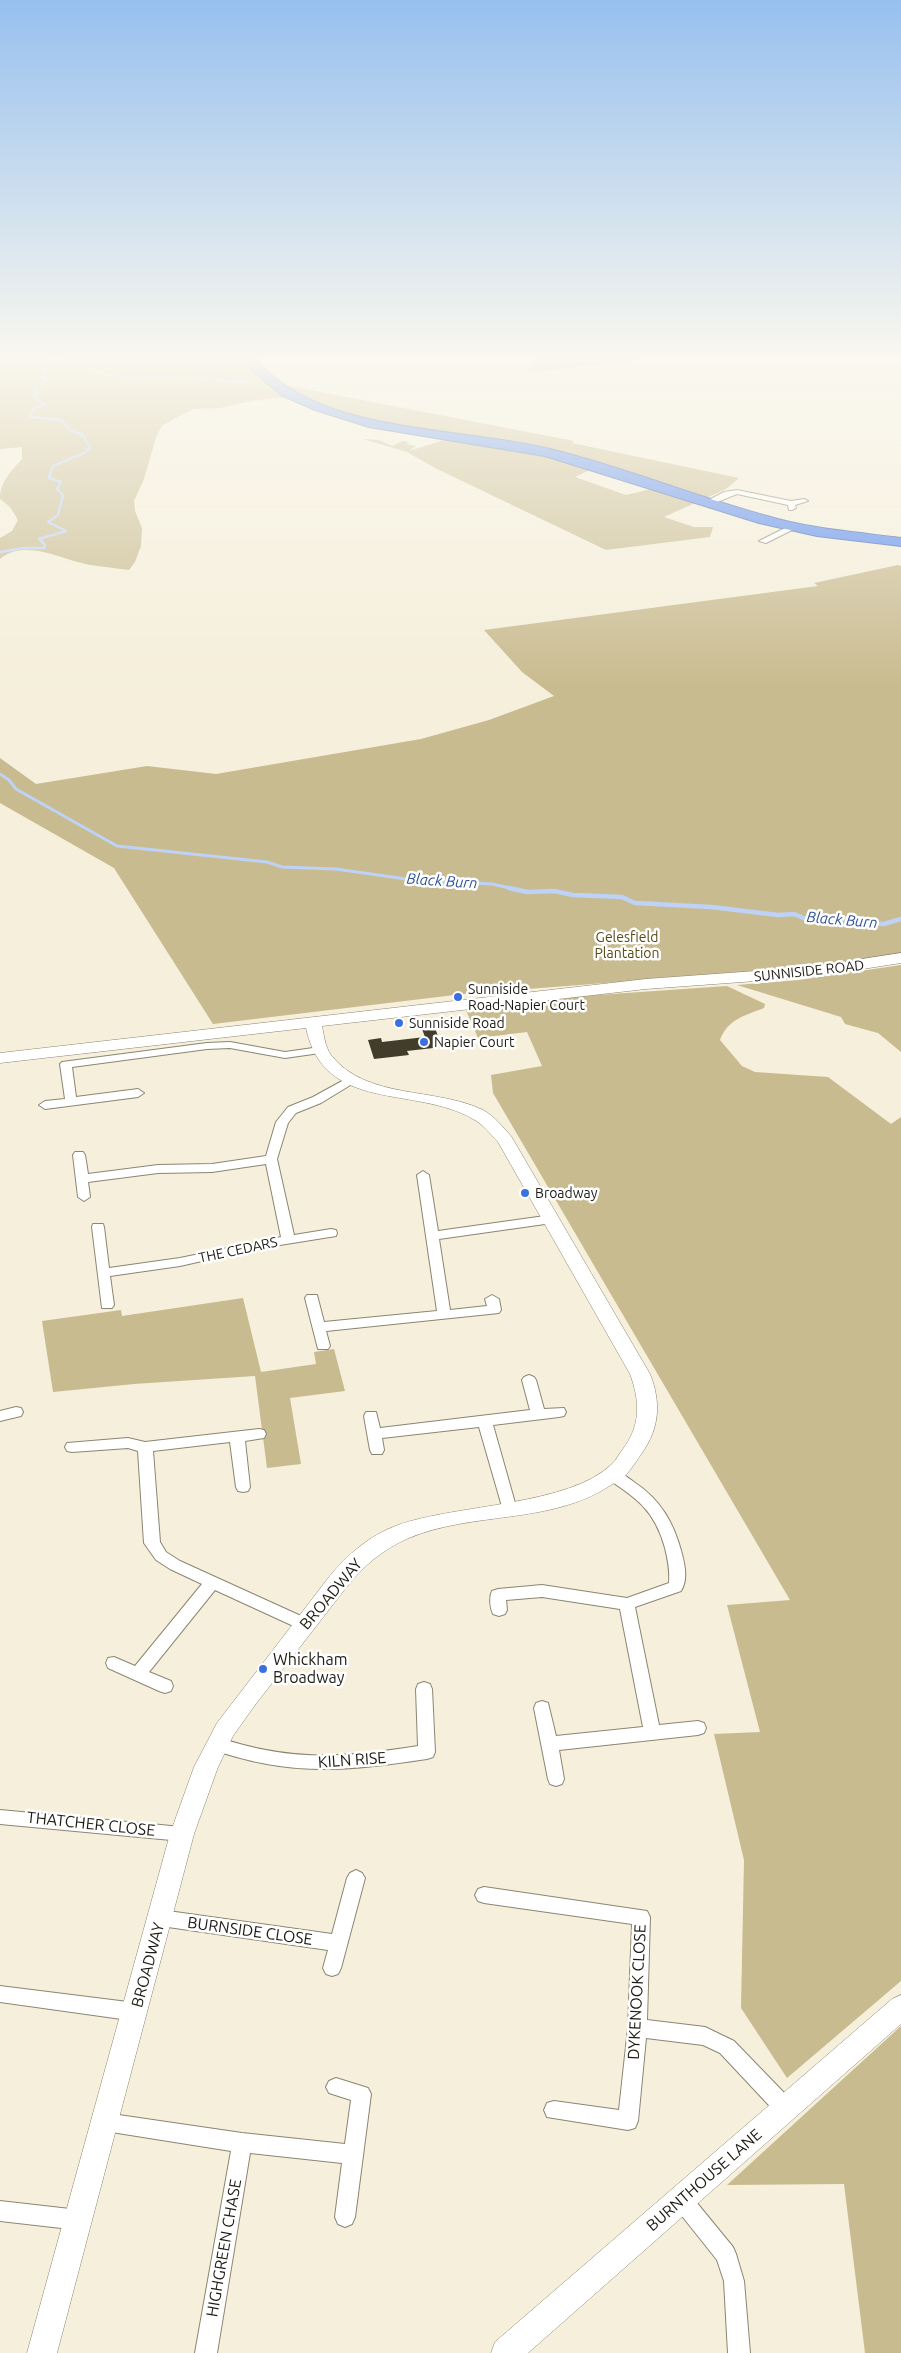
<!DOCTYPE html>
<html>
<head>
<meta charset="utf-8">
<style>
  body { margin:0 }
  canvas { display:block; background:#f5efdb }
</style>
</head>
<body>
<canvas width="901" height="2353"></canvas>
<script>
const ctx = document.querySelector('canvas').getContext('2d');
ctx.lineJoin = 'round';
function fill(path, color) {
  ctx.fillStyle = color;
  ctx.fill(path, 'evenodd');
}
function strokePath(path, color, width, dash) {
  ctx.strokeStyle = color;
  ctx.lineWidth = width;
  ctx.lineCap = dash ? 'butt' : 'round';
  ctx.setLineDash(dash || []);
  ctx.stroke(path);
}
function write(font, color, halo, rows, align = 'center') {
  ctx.font = font + ' Ubuntu,sans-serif';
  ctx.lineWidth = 5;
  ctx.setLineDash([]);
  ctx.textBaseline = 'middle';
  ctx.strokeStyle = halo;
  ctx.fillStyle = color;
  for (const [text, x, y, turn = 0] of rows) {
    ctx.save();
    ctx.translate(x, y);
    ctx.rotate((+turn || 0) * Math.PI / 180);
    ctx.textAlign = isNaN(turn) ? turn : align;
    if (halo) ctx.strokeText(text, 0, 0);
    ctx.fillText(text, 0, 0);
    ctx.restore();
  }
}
fill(new Path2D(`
  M0 358H248C252 377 273 388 289 397L251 401 220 408 193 409 163 425 157 434 144 479 134 501 135 511 142 528 141 546 135 562 129 570C116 568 103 567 90 565 62 560 25 538 0 559V538L12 531 18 520 10 507 0 499C0 482 11 471 22 459V447L0 449Z
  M534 358H646L625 362 528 373Z
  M285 385 574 441 572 443 739 478 726 489 704 499 559 451 395 425 347 413 296 395Z
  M363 439 379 440 392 446 403 441 408 442 406 444 416 446 409 451 447 439 541 453 592 469 575 477 626 495 651 489 695 503 664 517 694 527H713L710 537 606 550 435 468 407 452Z
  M898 565 901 566V953L799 968 463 994 213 1024 114 868 0 803V758L36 784 147 766 216 774 421 739 489 720 554 696 522 672 484 630 818 586 814 583Z
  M901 965V1052L878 1033 845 1024 841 1017 737 985 799 980Z
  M727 986 765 1004 764 1008C744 1016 728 1019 720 1040L742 1066 755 1072 828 1077 891 1124 901 1117V1981L787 2078 741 2008 744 1860 714 1734 760 1732 727 1605 790 1600 493 1093 491 1075 542 1066 527 1032 478 1038 466 1010 583 996Z
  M243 1298 261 1372 316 1364 314 1352 334 1349 345 1391 290 1398 301 1464 267 1468 255 1376 134 1384 53 1392 42 1321 121 1310 122 1316Z
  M901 2026V2353H865L844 2184 727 2185Z`), '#c9bb90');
strokePath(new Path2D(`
  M50 359 88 365 91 369 106 375 126 378 162 377 249 382
  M0 552 23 548H44L45 545 39 539 66 531 48 522 58 515 63 495 57 489 61 482 49 478 53 466 84 453 90 448 83 435 70 430 61 420 30 417 34 408 45 405 33 396 38 392 34 389 47 381 42 376 50 359 47 358`), '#bed2f7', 2.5);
strokePath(new Path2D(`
  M0 774 9 780 16 789 117 846 267 862 282 867 336 869 406 879 492 884 514 889`), '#bed2f7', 3);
strokePath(new Path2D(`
  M509 888 527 892 554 891 573 895 622 897 635 903 711 907 778 915 794 914 806 919H849L863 923 884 924 901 919`), '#bed2f7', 4.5);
fill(new Path2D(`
  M435 1028 442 1047 407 1051 409 1055 374 1059 368 1040 381 1038 382 1042 425 1037 422 1029Z`), '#413c2c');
const street = new Path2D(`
  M737 490 791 501 804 499 808 501 795 505 796 508 792 510H789L788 505 737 494 710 505 703 503 724 492Z
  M791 525 798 527 766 543 759 541Z
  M230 1042 285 1052 320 1047 326 1050 320 1053 285 1058 230 1048 207 1049 72 1067 76 1097 138 1089 144 1093 138 1097 45 1109 39 1105 45 1101 65 1099 60 1064 62 1062 207 1043Z
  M353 1075 359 1079 357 1081 321 1103 296 1113 288 1123 277 1159 294 1235 331 1229 336 1230 337 1233 336 1236 255 1249 180 1266 110 1276 114 1305 112 1308H102L92 1227 93 1224H103L104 1227 109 1268 180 1258 281 1237 266 1164 212 1172 158 1173 88 1182 90 1197 84 1201 78 1197 73 1155 75 1152H83L85 1155 88 1174 158 1165 212 1164 266 1156 276 1122 288 1107 313 1097Z
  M423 1171 429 1175 438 1231 552 1215 558 1219 552 1223 439 1239 450 1310 487 1306 485 1299 492 1295 499 1299 501 1310 499 1313 326 1331 330 1346 328 1349H318L305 1298 307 1295H317L324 1322 437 1311 417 1175Z
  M529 1375 534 1377 536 1380 544 1409 564 1408 566 1412 564 1416 559 1417 493 1425 517 1510 515 1514 510 1516 505 1514 503 1510 479 1427 382 1438 384 1450 382 1454H372L370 1450 364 1416 366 1412H376L380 1428 530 1410 522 1380 524 1377Z
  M16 1407 21 1408 23 1412 21 1416 0 1421V1411Z
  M259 1429 264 1430 266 1434 264 1438 245 1441 250 1487 248 1491 243 1492 238 1491 236 1487 230 1442 153 1451 160 1542 166 1552 180 1561 312 1621 314 1625 312 1629 306 1631 300 1629 215 1590 149 1672 171 1681 173 1686 171 1691 165 1693 159 1691 108 1668 106 1663 108 1658 114 1657 135 1666 202 1584 170 1569 156 1560 144 1543 138 1451 128 1448 72 1452 67 1451 65 1447 67 1443 128 1438 145 1442Z
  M611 1469C620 1471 627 1477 634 1482 661 1500 674 1523 682 1554 685 1566 688 1580 681 1591L635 1607 659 1725 698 1721 704 1723 706 1728 704 1733 698 1735 559 1750 564 1779 562 1784 556 1786 550 1784 548 1779 534 1708 536 1703 542 1701 548 1703 556 1736 643 1727 620 1609 542 1597 506 1600 507 1610 505 1614 499 1616 493 1614C490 1608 489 1597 492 1591L498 1589 542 1585 627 1598 669 1583C670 1571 668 1560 665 1548 655 1511 637 1498 606 1478L604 1474 606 1470Z
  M424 1682 430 1684 432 1689 435 1752 433 1757 427 1759C346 1771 290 1777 211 1749L209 1744 211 1739 217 1737C290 1762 344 1758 418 1746L416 1689 418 1684Z
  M0 1810 182 1827 188 1829 191 1834 188 1839 182 1841 0 1824Z
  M356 1870 362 1873 365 1878 341 1968 338 1974 332 1976 326 1974 323 1968 328 1950 161 1926 155 1924 152 1918 155 1912 161 1910 332 1934 347 1878 350 1873Z
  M484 1887 647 1911 650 1917 647 2020 705 2027 734 2041 793 2102 796 2109 793 2116 786 2118 779 2116 720 2053 703 2045 646 2038 638 2121 635 2128 628 2130 547 2117 544 2110 547 2103 554 2101 619 2110 628 2028 632 1924 484 1903 478 1901 475 1895 478 1889Z
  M0 1986 136 2003 143 2006 145 2012 143 2018 136 2021 0 2002Z
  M336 2078 368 2088 371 2094 355 2217 352 2224 345 2227 338 2224 335 2217 342 2163 250 2153 217 2353H195L231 2151 105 2131 98 2129 95 2122 98 2115 105 2113 242 2133 345 2144 351 2100 329 2093 326 2087 329 2081Z
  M681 2189 688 2192 733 2247 736 2254 744 2281 750 2353H728L724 2281 717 2260 674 2206 671 2199 674 2192Z
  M0 2201 79 2210 86 2213 89 2220 86 2227 79 2230 0 2221Z`);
const secondary = new Path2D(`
  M901 953V963L811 977 646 989 322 1026C324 1035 325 1047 331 1055 366 1100 436 1087 483 1110 494 1116 503 1127 511 1136L650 1374C661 1402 660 1427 642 1453 637 1460 632 1468 626 1475 622 1479 616 1482 611 1485 551 1525 473 1511 409 1538 383 1549 363 1566 345 1589L255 1705 233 1736 218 1767 194 1834 57 2353H27L170 1834 194 1767 217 1723 329 1577C348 1554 370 1535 398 1525 457 1504 569 1506 612 1464 616 1460 619 1454 623 1449 641 1425 640 1401 630 1374L498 1142C490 1134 483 1124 473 1119 415 1085 324 1114 306 1028L0 1063V1053L646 979 811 967Z
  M901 1995V2024L528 2353H491L495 2342 892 1999Z`);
const highway = new Path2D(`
  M246 358H258C261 367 267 371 274 377 343 434 466 428 550 449 623 467 694 496 767 516 810 529 856 532 901 538V546L817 536 759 523 545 456 369 427 315 410 281 395 251 369Z`);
strokePath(street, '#8b8673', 2);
strokePath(secondary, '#8b8673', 1);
strokePath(highway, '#3f61a4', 2);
fill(street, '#fff');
fill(secondary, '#fff');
fill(highway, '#5286f1');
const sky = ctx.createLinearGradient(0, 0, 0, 687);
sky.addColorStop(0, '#97c0ee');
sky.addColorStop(0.52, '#faf8ef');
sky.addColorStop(1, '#faf8ef00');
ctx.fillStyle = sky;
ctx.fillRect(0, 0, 901, 687);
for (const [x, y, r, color] of [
  [458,997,5,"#3c70e0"],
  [399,1023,5,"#3c70e0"],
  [424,1042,5,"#3c70e0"],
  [525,1193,5,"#3c70e0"],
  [263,1669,5,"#3c70e0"]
]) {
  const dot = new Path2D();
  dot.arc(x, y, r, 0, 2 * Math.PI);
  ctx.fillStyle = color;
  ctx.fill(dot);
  strokePath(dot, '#fff', 2);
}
write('14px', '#594a14', '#fff', [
  ["Gelesfield",627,937],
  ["Plantation",627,953]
]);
write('14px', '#1d1b14', '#fff', [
  ["SUNNISIDE ROAD",809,971,-6],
  ["THE CEDARS",238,1250,-12]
]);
write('14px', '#1d1b14', '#fff', [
  ["Sunniside",468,989],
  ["Road-Napier Court",468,1005],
  ["Sunniside Road",409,1023],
  ["Napier Court",434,1042],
  ["Broadway",535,1193]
], 'left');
write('italic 15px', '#2f5198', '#fff', [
  ["Black Burn",442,881,4],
  ["Black Burn",842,920,5]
]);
write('16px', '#1d1b14', '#fff', [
  ["BROADWAY",331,1594,-50],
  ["KILN RISE",352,1760,-4],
  ["THATCHER CLOSE",91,1824,6],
  ["BURNSIDE CLOSE",250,1931,8],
  ["BROADWAY",148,1965,-75],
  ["DYKENOOK CLOSE",637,1992,-87],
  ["BURNTHOUSE LANE",704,2180,-41],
  ["HIGHGREEN CHASE",224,2248,-80]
]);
write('16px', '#1d1b14', '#fff', [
  ["Whickham",273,1660],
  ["Broadway",273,1678]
], 'left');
</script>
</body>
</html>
